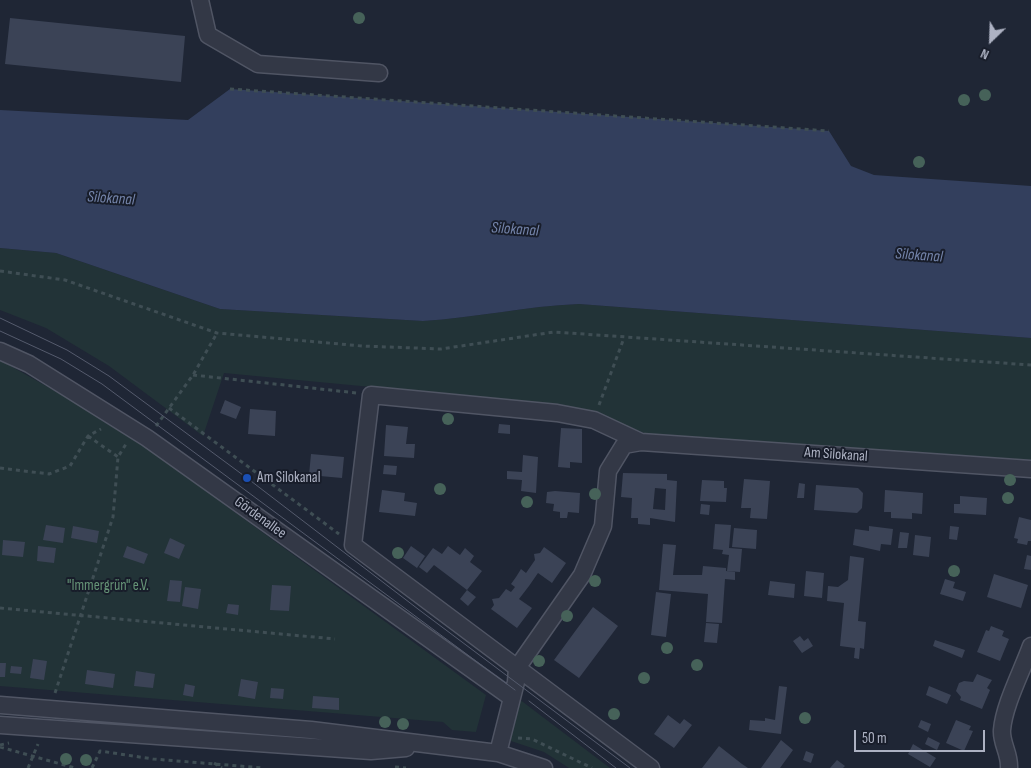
<!DOCTYPE html>
<html>
<head>
<meta charset="utf-8">
<style>
  body { margin:0 }
  #map { position:relative; width:1031px; height:768px; overflow:hidden; background:#1f2635; font-family:"Sofia Sans Condensed",sans-serif }
  canvas { display:block }
  .north { position:absolute; left:966px; top:15px; width:50px; height:50px; -webkit-text-stroke:4px #181d2a; paint-order:stroke; rotate:204deg; font-size:14px; font-weight:700; line-height:20px; text-align:center; color:#adb2c3 }
  .north::after { content:''; display:block; margin:auto; width:18px; height:22px; background:#adb2c3; clip-path:polygon(50% 0,100% 100%,50% 72%,0 100%) }
  .scale { position:absolute; left:854px; top:730px; width:131px; height:22px; box-sizing:border-box; border:2px solid #adb2c3; border-top:0; padding-left:6px; font-size:15px; line-height:18px; white-space:nowrap; color:#adb2c3; -webkit-text-stroke:4px #181d2a; paint-order:stroke }
</style>
</head>
<body>
<div id="map">
<canvas width="1031" height="768"></canvas>
<div class="north">N</div>
<div class="scale">50 m</div>
</div>
<script>
const ctx = document.querySelector('canvas').getContext('2d');
ctx.lineJoin = 'round';
function fill(path, color) {
  ctx.fillStyle = color;
  ctx.fill(path, 'evenodd');
}
function strokePath(path, color, width, dash) {
  ctx.strokeStyle = color;
  ctx.lineWidth = width;
  ctx.lineCap = dash ? 'butt' : 'round';
  ctx.setLineDash(dash || []);
  ctx.stroke(path);
}
function write(font, color, halo, rows, align = 'center') {
  ctx.font = font + ' "Sofia Sans Condensed",sans-serif';
  ctx.lineWidth = 4;
  ctx.setLineDash([]);
  ctx.textBaseline = 'middle';
  ctx.strokeStyle = halo;
  ctx.fillStyle = color;
  for (const [text, x, y, turn = 0] of rows) {
    ctx.save();
    ctx.translate(x, y);
    ctx.rotate((+turn || 0) * Math.PI / 180);
    ctx.textAlign = isNaN(turn) ? turn : align;
    if (halo) ctx.strokeText(text, 0, 0);
    ctx.fillText(text, 0, 0);
    ctx.restore();
  }
}
fill(new Path2D(`
  M0 248 56 253 220 309 423 321C475 318 526 306 579 304L1031 338V460L649 435 593 412 424 392 224 373 203 436 109 366 46 328 0 310Z
  M0 360 115 425 486 695 476 732 452 730 443 722 0 686Z
  M519 699 610 768H569L544 752 511 741 508 734Z`), '#223337');
fill(new Path2D(`
  M230 89 829 131 851 166 874 175 1031 186V338L579 304C526 306 475 318 423 321L220 309 56 253 0 248V110L188 120Z`), '#333f5d');
fill(new Path2D(`
  M10 18 185 36 181 82 5 64Z
  M225 400 241 407 236 419 220 413Z
  M250 409 276 411 275 436 248 434Z
  M499 424 510 425V434L498 433Z
  M386 425 408 427 406 444H415L414 458 384 456Z
  M561 428 582 429V463L570 462V468L558 467Z
  M311 454 344 457 342 478 309 475Z
  M523 455 538 457 536 493 521 491 522 480 507 479V471L522 472Z
  M384 465 397 466 396 475 383 474Z
  M623 473 667 474V480L677 481 675 522 650 518V525L638 524V518H631L632 498 621 497ZM655 488 666 489 665 510 653 509Z
  M744 479 770 481 767 519 750 518 751 508H741Z
  M702 480 724 481V488H727L726 502 700 501Z
  M799 483 805 484 804 498H797Z
  M816 485 858 488 863 493 862 508 857 513 814 510Z
  M382 490 405 493 404 501 417 503 415 516 379 512Z
  M885 490 923 493 922 514 912 513V519L891 518V512H884Z
  M555 491 580 493 579 513 568 512 567 518H560V512L553 511 554 504 546 503 547 492Z
  M960 496 987 498 986 515 954 513V504H960Z
  M701 504 710 505 709 515 700 514Z
  M1019 517 1031 520V541H1028L1027 545 1017 543 1018 539 1014 538Z
  M715 524 731 525 729 548 742 549 740 572 727 571 729 555 722 554 723 550 713 549Z
  M46 525 65 528 63 543 43 540Z
  M73 526 99 531 97 543 71 538Z
  M869 526 893 529 891 545 881 544 880 551 853 545 855 529 869 531Z
  M950 526 959 527 957 540 949 539Z
  M734 528 757 530 756 549 732 547Z
  M900 532 909 533 907 548H898Z
  M915 535 931 537 929 557 913 555Z
  M170 538 185 545 179 559 164 553Z
  M3 540 25 542 23 557 2 555Z
  M663 544 676 545 673 575H702L703 566 726 568V571L735 572V580L725 579 722 623 706 622 708 594 659 590Z
  M38 546 56 548 54 563 37 561Z
  M127 546 148 554 144 564 123 557Z
  M411 546 425 556 417 568 403 558Z
  M448 546 460 555 465 548 474 556 470 562 482 571 467 590 434 565 427 573 419 567 433 548 442 554Z
  M544 547 566 563 552 583 538 573 529 586 519 599 532 608 517 628 491 609 494 605 492 599 499 598 506 589 511 592 515 587 511 584 516 577 521 569 526 573 535 560 534 554 540 553Z
  M1027 555 1031 556V570L1024 569Z
  M850 556 864 558 858 621 866 622 864 649 860 648 859 659 854 658 855 648 840 646 844 603 827 601 828 586 838 587 848 580Z
  M806 571 824 573 822 598 804 596Z
  M994 574 1028 585 1021 608 987 597Z
  M945 579 955 582 953 588 966 592 963 601 940 594Z
  M170 580 182 581 180 602 167 601Z
  M770 581 795 584 794 598 768 595Z
  M272 585 291 586 289 611 270 610Z
  M185 587 201 589 198 609 182 606Z
  M467 590 476 597 468 606 460 599Z
  M656 592 671 594 666 637 651 635Z
  M228 604 239 605 238 615 226 613Z
  M593 607 618 626 579 678 554 660Z
  M706 623 719 624 717 643 704 642Z
  M991 626 1004 631 1002 636 1009 639 1000 661 977 652 986 630 989 631Z
  M800 636 804 641 808 638 813 646 802 653 793 641Z
  M935 640 965 650 962 658 933 646Z
  M33 659 47 661 44 680 30 678Z
  M0 663H6L5 677H0Z
  M11 666 22 667 21 674 10 673Z
  M87 670 115 674 113 688 85 684Z
  M136 671 155 674 153 688 134 686Z
  M977 674 992 680 987 688 990 690 982 709 960 700 961 697 956 691 959 683 964 681 973 682Z
  M241 679 258 682 255 699 238 696Z
  M185 684 195 686 193 697 183 695Z
  M779 686 787 687 781 734 749 730 750 720 765 721V718L775 720Z
  M929 686 951 695 947 704 926 695Z
  M271 688 284 689 283 699 270 698Z
  M313 696 339 698V710L312 708Z
  M668 715 680 724 684 719 692 725 674 748 654 734Z
  M921 720 931 724 928 732 918 727Z
  M956 720 971 726 969 730 973 731 964 751 946 743Z
  M928 737 940 743 937 750 925 744Z
  M781 740 793 750 780 768H761Z
  M913 744 936 758 930 767 908 754Z
  M719 746 742 764 748 768H702Z
  M806 751 814 754 811 763 803 760Z
  M837 760 845 766 843 768H830Z`), '#3b4356');
const minor = new Path2D(`
  M200 0 208 35 258 64 379 73
  M0 351 29 364 147 438 512 698
  M641 442 594 420 557 413 371 395 353 545 651 768
  M0 705 311 730 498 753 544 768
  M0 725 371 751 406 748
  M498 753 516 682 517 668 582 575 603 526 608 471 624 445 641 442 1031 469
  M1009 768C1010 754 1001 743 1002 730 1004 705 1022 671 1031 646`);
strokePath(minor, '#505564', 19);
strokePath(new Path2D(`
  M230 89 829 131
  M0 271 65 280 217 333 362 346 441 349 554 332 1031 365
  M193 375 357 393
  M599 405 624 338
  M169 408 339 534
  M156 426 193 375 217 333
  M88 436 118 457
  M0 468 49 474 70 466 88 436 101 429
  M0 608 335 639
  M55 693 113 517 118 457 126 444
  M518 738 532 739 592 768
  M0 745 9 743
  M0 747 75 768
  M214 763 222 768
  M395 767 406 768
  M28 768 38 744
  M92 768 100 751 153 759 264 768`), '#3f4e54', 3, [4, 4]);
strokePath(minor, '#333846', 16);
strokePath(new Path2D(`
  M0 318 67 350 109 376 247 478 418 609 630 768
  M0 331 61 359 102 384 515 690
  M529 701 616 768`), '#555b6d', 1);
ctx.fillStyle = '#466259';
for (const [x, y] of [
  [359,18],
  [985,95],
  [964,100],
  [919,162],
  [448,419],
  [1010,480],
  [440,489],
  [595,494],
  [1008,498],
  [527,502],
  [398,553],
  [954,571],
  [595,581],
  [567,616],
  [667,648],
  [539,661],
  [697,665],
  [644,678],
  [614,714],
  [805,718],
  [385,722],
  [403,724],
  [66,759],
  [86,760]
]) {
  ctx.beginPath();
  ctx.arc(x, y, 6, 0, 2 * Math.PI);
  ctx.fill();
}
for (const [x, y, r, color] of [
  [247,478,5,"#1a4fb4"]
]) {
  const dot = new Path2D();
  dot.arc(x, y, r, 0, 2 * Math.PI);
  ctx.fillStyle = color;
  ctx.fill(dot);
  strokePath(dot, '#181d2a', 2);
}
write('15px', '#adb2c3', '#181d2a', [
  ["Am Silokanal",836,455,4],
  ["Gördenallee",260,518,36]
]);
write('15px', '#adb2c3', '#181d2a', [
  ["Am Silokanal",257,478]
], 'left');
write('15px', '#659376', '#181d2a', [
  ["\"Immergrün\" e.V.",108,586]
]);
write('italic 16px', '#7585ab', '#181d2a', [
  ["Silokanal",111,199,4],
  ["Silokanal",515,230,4],
  ["Silokanal",919,256,4]
]);
</script>
</body>
</html>
